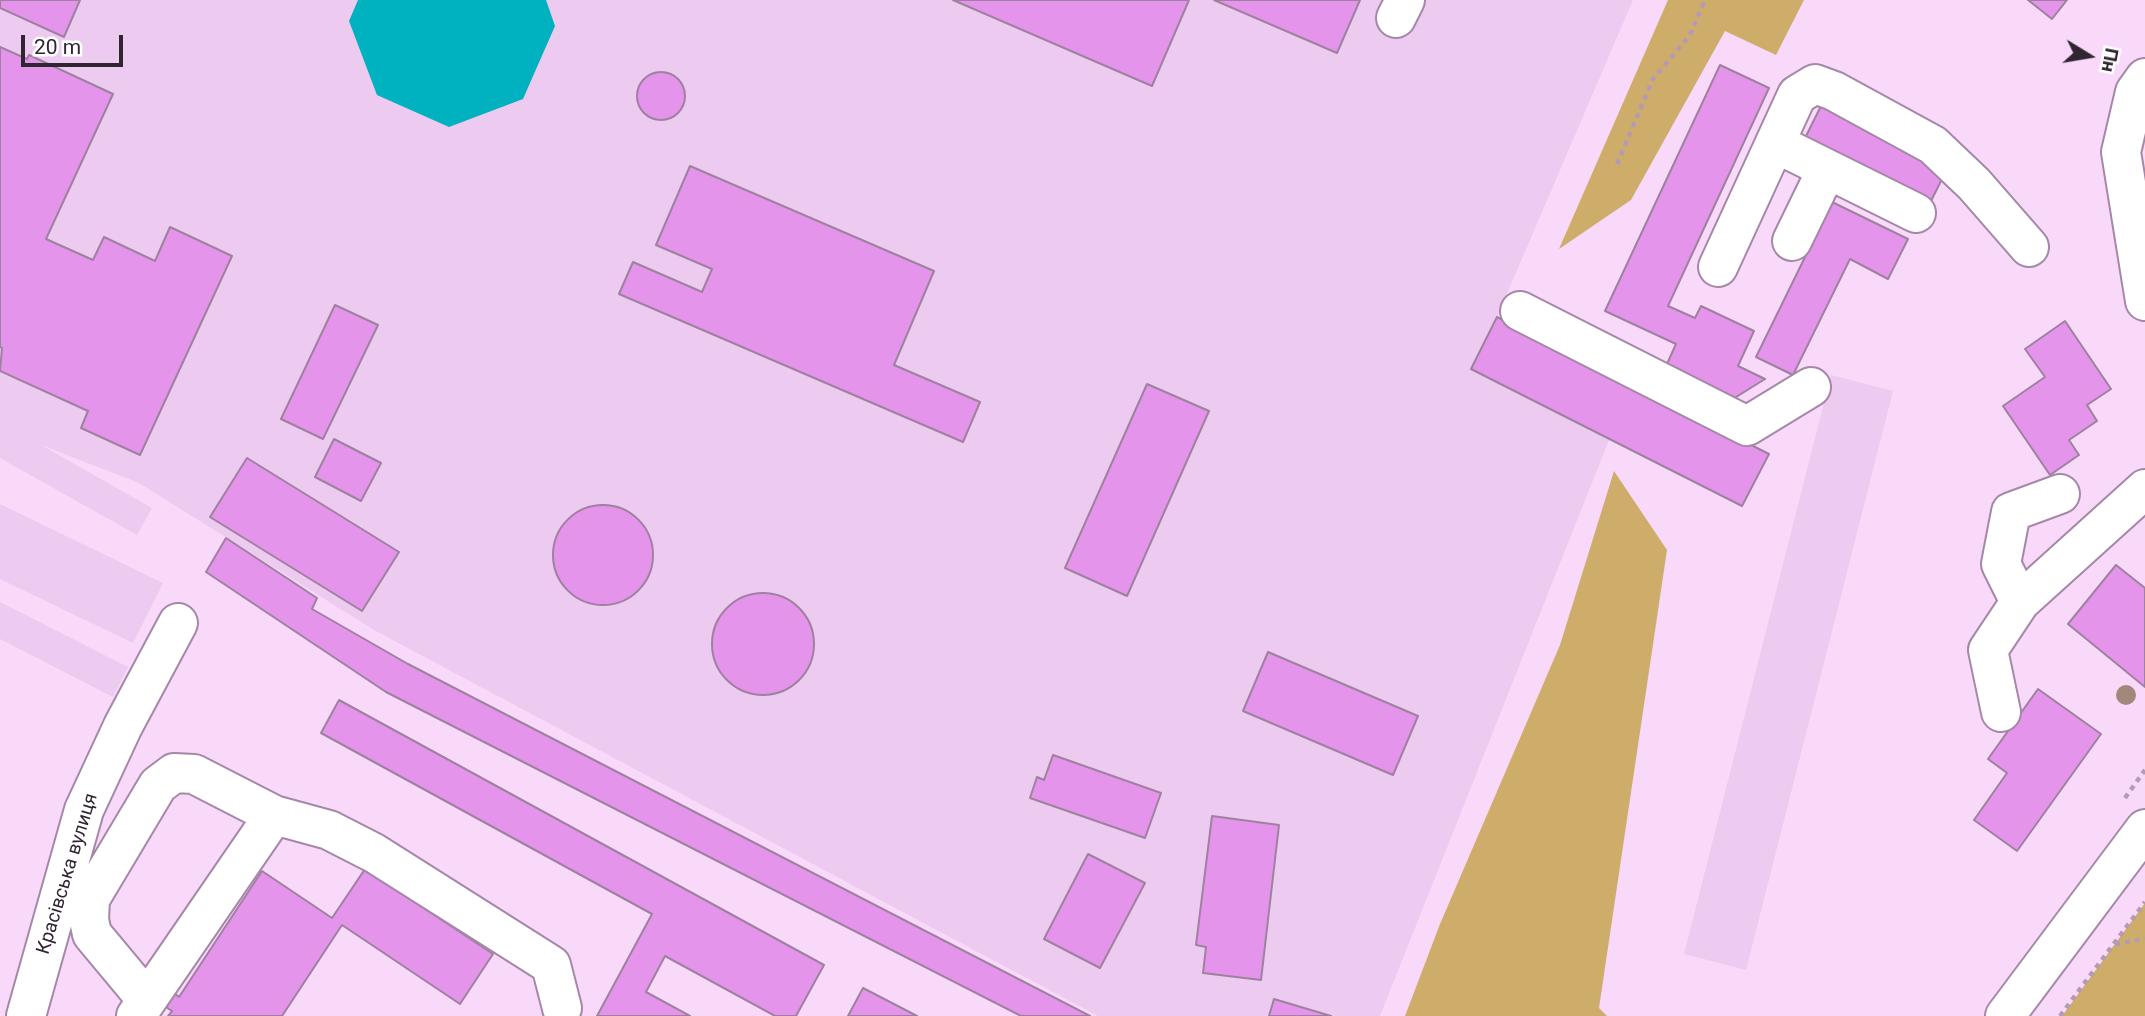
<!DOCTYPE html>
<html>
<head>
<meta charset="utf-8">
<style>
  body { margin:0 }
  #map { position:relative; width:2145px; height:1016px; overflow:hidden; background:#f9d9fa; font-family:Roboto,sans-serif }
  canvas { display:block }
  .north { position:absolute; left:2054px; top:21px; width:70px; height:70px; -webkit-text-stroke:5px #fff; paint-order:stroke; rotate:101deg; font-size:19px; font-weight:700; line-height:28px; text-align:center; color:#312532 }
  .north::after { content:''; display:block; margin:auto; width:24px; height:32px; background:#312532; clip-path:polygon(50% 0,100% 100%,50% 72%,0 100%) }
  .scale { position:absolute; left:21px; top:35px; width:102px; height:32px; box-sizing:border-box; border:4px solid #312532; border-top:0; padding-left:9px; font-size:21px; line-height:24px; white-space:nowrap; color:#312532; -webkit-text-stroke:5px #fff; paint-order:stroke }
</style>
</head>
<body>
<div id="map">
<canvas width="2145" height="1016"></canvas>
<div class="north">Пн</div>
<div class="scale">20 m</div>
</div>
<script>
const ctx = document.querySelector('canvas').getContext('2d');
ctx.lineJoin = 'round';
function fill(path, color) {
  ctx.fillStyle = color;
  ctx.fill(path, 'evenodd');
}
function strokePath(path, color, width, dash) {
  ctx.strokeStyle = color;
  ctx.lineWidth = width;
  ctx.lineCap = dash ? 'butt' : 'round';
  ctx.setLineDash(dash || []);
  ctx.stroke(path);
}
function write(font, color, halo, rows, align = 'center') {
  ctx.font = font + ' Roboto,sans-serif';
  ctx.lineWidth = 5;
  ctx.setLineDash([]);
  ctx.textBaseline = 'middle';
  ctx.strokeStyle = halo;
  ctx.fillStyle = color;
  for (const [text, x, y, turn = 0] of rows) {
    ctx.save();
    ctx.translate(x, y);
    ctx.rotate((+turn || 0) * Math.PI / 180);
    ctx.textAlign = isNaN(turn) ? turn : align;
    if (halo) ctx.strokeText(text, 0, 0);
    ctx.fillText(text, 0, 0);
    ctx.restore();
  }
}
fill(new Path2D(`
  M0 0H1633L1497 317 1471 368 1609 440 1380 1016H1098L374 630 139 483 41 445 152 508 137 535 0 458Z
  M1831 375 1893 391 1746 970 1684 954Z
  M0 504 163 583 133 643 0 579Z
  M0 602 128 667 113 697 0 639Z`), '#edcaef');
fill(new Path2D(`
  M1668 0H1804L1776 55 1725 31 1631 200 1559 249Z
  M1614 471 1667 550 1599 1008 1607 1016H1405L1440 924 1560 645Z
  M2145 903V1016H2062Z`), '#cead6b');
fill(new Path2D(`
  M358 0H546L555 26 523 99 449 127 377 95 349 21Z`), '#00b1bf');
const building = new Path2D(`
  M0 0H80L64 37 0 8Z
  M953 0H1189L1152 86Z
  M1214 0H1360L1337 53Z
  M2028 0H2067L2052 19Z
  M0 47 27 59 29 55 113 94 46 239 93 260 104 237 155 261 170 227 232 256 140 455 81 428 88 411 0 371 2 348 0 347Z
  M1720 65 1769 88 1668 306 1695 318 1701 306 1754 331 1738 366 1765 379 1725 404 1662 375 1676 344 1605 311Z
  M637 96a24 24 0 1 1 48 0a24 24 0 1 1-48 0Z
  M1822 104 1947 169 1930 203 1805 138Z
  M690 166 934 271 894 365 980 402 963 442 619 294 633 262 702 292 712 269 656 245Z
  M1832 202 1908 239 1888 279 1850 259 1793 375 1756 357Z
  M335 305 378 325 323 439 281 419Z
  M1497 317 1769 454 1742 506 1471 369Z
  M2065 321 2111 389 2087 405 2097 421 2069 440 2079 455 2050 475 2003 406 2045 377 2025 349Z
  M1147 384 1209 411 1127 596 1065 568Z
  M334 439 381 463 361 501 315 477Z
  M247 458 399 552 362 611 210 517Z
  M553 555a50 50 0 1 1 100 0a50 50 0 1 1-100 0Z
  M226 538 317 598 312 609 408 664 1090 1016H1021L386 692 206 572Z
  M2116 565 2145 588V687L2068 624Z
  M712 644a51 51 0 1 1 102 0a51 51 0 1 1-102 0Z
  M1268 652 1418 716 1393 775 1243 711Z
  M2038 689 2101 734 2017 851 1974 820 2007 773 1988 759Z
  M339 700 824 965 796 1016H775L665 956 646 992 690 1016H597L652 914 321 733Z
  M1053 755 1161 793 1145 838 1030 798 1037 777 1044 780Z
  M1212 816 1279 825 1261 980 1203 973 1206 947 1196 945Z
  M1088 854 1145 883 1100 968 1044 939Z
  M365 869 493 954 460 1004 342 925 282 1016H168L172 1011 160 1003 169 989 179 997 262 871 332 918Z
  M863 988 917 1016H848Z
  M1274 999 1331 1016H1269Z`);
fill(building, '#e594eb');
strokePath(building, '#9e819f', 2);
const minor = new Path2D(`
  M1396 18 1405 0
  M2145 78 2135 92 2121 152 2145 301
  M1775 143 1916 213
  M1792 241 1827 169
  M1718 267 1797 95 1815 84 1834 91 1933 145 1974 184 2029 247
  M1520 311 1747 426 1811 387
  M2020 602 2001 564 2011 512 2060 494
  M2001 712 1988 650 2020 602 2145 489
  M147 1000 92 934 89 920 90 899 158 785 174 773 194 774 274 815 329 830 374 853 551 965 562 1008
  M26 1016 84 810 123 726 178 623
  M136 1016 274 815
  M2005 1016 2145 829`);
strokePath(minor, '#a588a7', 42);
strokePath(new Path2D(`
  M1617 164 1653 79 1690 35 1705 0
  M2125 798 2145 770
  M2115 944 2145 939
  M2060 1016 2145 902`), '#b49bb5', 4.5, [5, 5]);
strokePath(minor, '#fff', 38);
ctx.fillStyle = '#a2887b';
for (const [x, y] of [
  [2126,695]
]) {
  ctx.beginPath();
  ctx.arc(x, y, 10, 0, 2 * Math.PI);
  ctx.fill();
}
write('19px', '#312532', '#fff', [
  ["Красівська вулиця",68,874,-73]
]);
</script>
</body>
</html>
